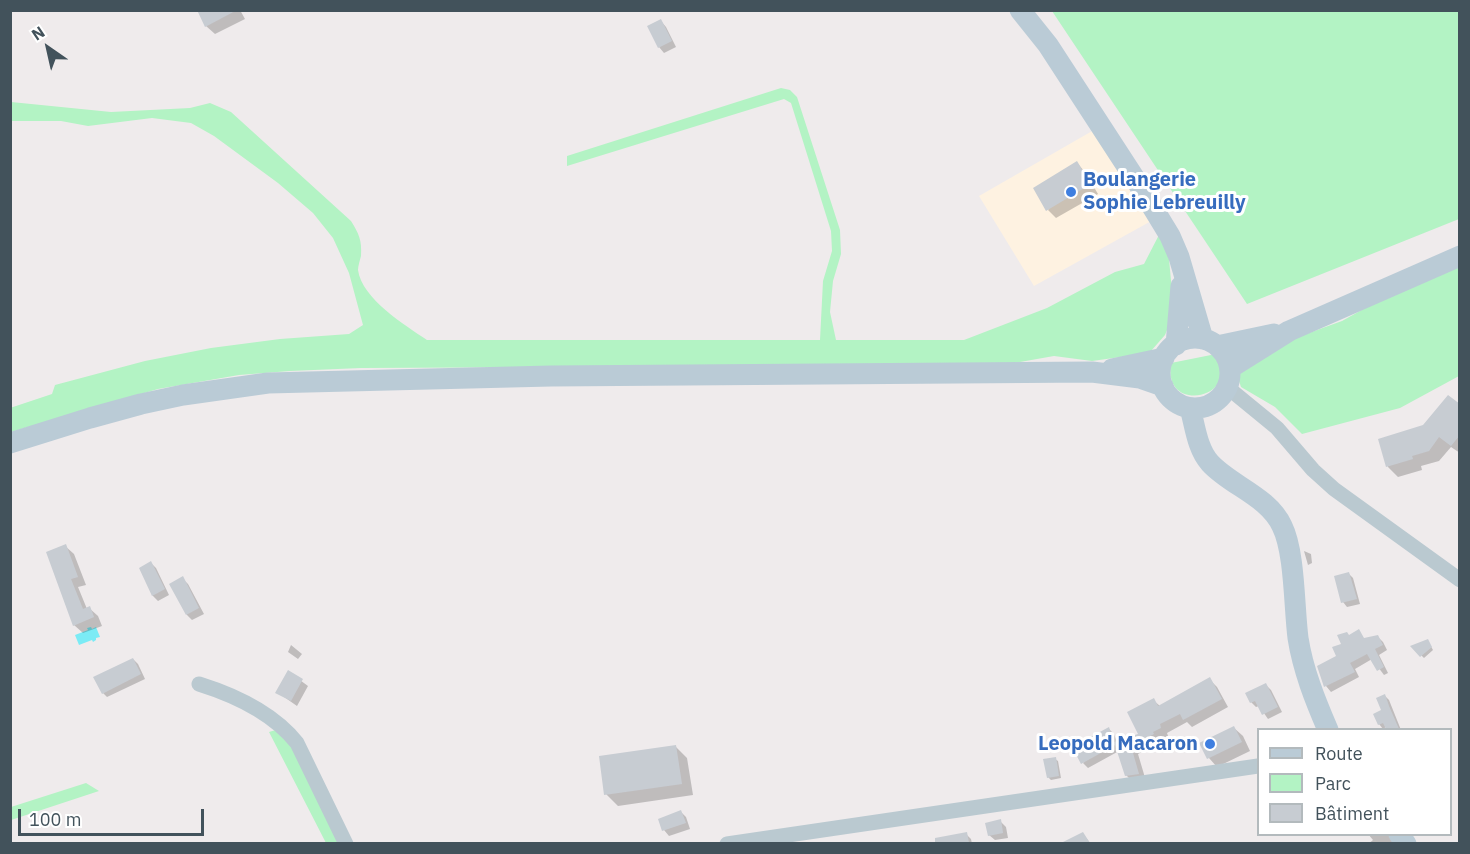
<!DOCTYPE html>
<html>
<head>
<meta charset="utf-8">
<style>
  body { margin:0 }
  #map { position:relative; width:1470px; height:854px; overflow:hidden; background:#efebec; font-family:"IBM Plex Sans",sans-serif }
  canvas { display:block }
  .frame { position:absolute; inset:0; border:12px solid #42525b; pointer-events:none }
  .legend { position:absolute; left:1257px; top:728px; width:195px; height:108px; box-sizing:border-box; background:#fff; border:2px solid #b3babd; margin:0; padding:8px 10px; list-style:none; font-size:18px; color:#42525b }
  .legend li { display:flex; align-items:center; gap:12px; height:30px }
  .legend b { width:30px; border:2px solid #b3babd }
  .north { position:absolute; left:18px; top:18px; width:60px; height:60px; -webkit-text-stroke:4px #fff; paint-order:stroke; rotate:326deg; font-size:16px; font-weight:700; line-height:24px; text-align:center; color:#42525b }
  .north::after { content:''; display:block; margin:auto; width:21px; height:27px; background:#42525b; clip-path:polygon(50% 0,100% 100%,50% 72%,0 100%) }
  .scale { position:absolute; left:18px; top:809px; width:186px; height:27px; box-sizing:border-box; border:3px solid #42525b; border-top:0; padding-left:8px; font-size:18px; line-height:21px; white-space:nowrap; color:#42525b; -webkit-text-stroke:4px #fff; paint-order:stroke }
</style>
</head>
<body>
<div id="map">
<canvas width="1470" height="854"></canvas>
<div class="frame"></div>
<ul class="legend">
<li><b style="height:8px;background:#bacbd6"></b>Route</li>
<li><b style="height:16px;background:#b3f3c4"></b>Parc</li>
<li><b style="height:16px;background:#c7ccd2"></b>Bâtiment</li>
</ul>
<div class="north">N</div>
<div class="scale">100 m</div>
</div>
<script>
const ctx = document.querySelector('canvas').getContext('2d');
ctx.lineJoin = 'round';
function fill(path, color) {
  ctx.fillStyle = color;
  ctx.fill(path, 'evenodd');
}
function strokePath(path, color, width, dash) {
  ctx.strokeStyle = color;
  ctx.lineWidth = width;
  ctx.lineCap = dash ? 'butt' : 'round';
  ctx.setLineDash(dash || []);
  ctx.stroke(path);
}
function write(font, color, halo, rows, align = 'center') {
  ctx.font = font + ' "IBM Plex Sans",sans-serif';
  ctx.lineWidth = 6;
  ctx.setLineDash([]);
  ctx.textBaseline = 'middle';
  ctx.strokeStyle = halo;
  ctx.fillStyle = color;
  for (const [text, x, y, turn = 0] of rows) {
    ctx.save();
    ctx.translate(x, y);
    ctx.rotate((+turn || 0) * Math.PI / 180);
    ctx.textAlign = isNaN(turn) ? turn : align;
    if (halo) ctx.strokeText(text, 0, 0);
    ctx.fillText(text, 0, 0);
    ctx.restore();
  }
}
fill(new Path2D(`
  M1094 130 1153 220 1034 286 979 196Z`), '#fef2e1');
fill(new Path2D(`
  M1052 11H1459V219L1247 304Z
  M781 88 790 90 797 97 840 230 841 254 833 281 830 312 836 340H964L1047 308 1115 272 1144 264 1161 231 1169 259 1174 313 1165 335 1151 351 1135 355 1092 361 1054 356 1003 365 361 368 290 371 239 375 158 389 11 432 10 408 52 394 55 385 145 361 211 348 280 339 349 334 363 325 349 273 333 238 313 213 278 183 214 136 191 123 152 118 88 126 61 121H11V102L111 112 190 108 210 103 231 112 351 221C359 234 362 240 361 256 360 260 358 266 358 270 362 299 405 325 427 340H820L823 281 832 251 831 231 791 103 784 99 567 166V156Z
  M1459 266V376L1400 408 1302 434 1275 407 1241 387 1238 378 1243 367 1281 343 1342 321 1385 297Z
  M1216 354C1244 398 1162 416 1171 363Z
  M279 729 291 741 342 843H326L269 732Z
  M86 783 99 791 11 820V807Z`), '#b3f3c4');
fill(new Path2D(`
  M91 627 92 629 96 627 100 637 96 638V640L93 642 92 640 79 645 75 635 88 630 87 628Z`), '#7bebf5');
fill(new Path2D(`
  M199 10H240L245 19 215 34 206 26Z
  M661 21 666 27 676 47 664 53 659 47Z
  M1077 163 1085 172 1098 194 1056 218 1048 210Z
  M1460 406V453L1451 447 1439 461 1421 466 1422 470 1398 477 1388 467 1380 440 1424 427Z
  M65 546 74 554 86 585 78 587 87 609 89 608 98 616 102 626 83 633 74 625Z
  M1304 551 1311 554 1312 563 1308 565Z
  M151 563 156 568 169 595 158 601 153 596 141 568Z
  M1349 574 1353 578 1360 604 1347 607 1343 602Z
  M182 578 188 584 204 614 192 620 187 615Z
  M1358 631 1365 640 1377 636 1383 642 1387 650 1379 655 1388 673 1384 675 1372 659 1355 669 1359 677 1331 692 1326 686 1319 666 1338 657 1343 644 1350 636Z
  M1428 641 1433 650 1424 658 1413 647Z
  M291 645 302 654 298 659 288 652Z
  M133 659 138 664 145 679 107 697 103 693Z
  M289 672 308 686 297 706 277 692Z
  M1209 679 1217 687 1228 707 1192 727 1187 722 1167 733 1168 736 1160 740 1161 742 1138 754 1146 781 1134 783 1126 775 1119 751 1088 768 1083 763 1109 729 1114 734 1117 742 1140 734 1153 700 1160 706Z
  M1266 685 1271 690 1282 712 1268 719 1259 706 1256 707 1251 702Z
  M1385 696 1389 700 1401 730H1387L1386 727 1383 729 1379 724Z
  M1234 728 1243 736 1250 751 1217 767 1209 758 1201 744Z
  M675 746 687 758 693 795 618 806 606 794Z
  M1055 759 1058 761 1061 778 1051 780 1048 777Z
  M681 812 686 817 690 829 669 836 664 830Z
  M1000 821 1006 827 1008 838 995 840 989 835Z
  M966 834 971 839 972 844H939L938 839Z
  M1083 834 1091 844H1065Z
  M1368 834H1396L1393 844H1368L1373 840Z`), '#0003');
fill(new Path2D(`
  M197 10H237L205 27Z
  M661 19 672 41 658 48 647 26Z
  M1077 161 1091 184 1046 211 1033 188Z
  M1448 395 1460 404V435L1451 446 1439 437 1429 451 1412 456 1413 459 1386 467 1378 439 1423 425Z
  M66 544 78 577 71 579 83 609 90 606 94 617 73 626 46 552Z
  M151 561 165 589 152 596 139 568Z
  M1349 572 1357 599 1341 603 1334 576Z
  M183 576 199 608 186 615 169 584Z
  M1359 629 1364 638 1378 635 1383 645 1375 649 1384 667 1377 671 1367 654 1350 663 1355 672 1324 687 1317 666 1336 656 1332 647 1341 644 1337 635 1347 632 1349 635Z
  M1428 639 1432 647 1420 657 1410 646Z
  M133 658 141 674 102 694 93 677Z
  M288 670 303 679 291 701 275 693Z
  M1210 677 1222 699 1183 720 1180 714 1160 724 1161 728 1153 732 1154 734 1131 746 1139 774 1125 776 1114 742 1138 734 1127 712 1154 698 1158 706Z
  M1266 683 1278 707 1262 715 1255 701 1250 703 1245 693Z
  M1385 694 1389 706 1399 729H1386L1383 723 1378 725 1373 714 1381 710 1376 698Z
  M1234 726 1242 742 1207 759 1199 743Z
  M1109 727 1115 745 1081 764 1072 747Z
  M676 745 682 784 604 795 599 756Z
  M1056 757 1059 776 1047 778 1043 759Z
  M681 810 686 823 662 831 658 819Z
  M1001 819 1003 833 988 836 985 823Z
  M967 832 969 843H935V838Z
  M1083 832 1090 843H1061Z`), '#c7ccd2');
strokePath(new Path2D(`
  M1227 387 1277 428 1313 470 1334 489 1460 580
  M199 684C234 695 274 714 297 743L346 844
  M727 844 1258 766`), '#bac9d0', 15);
strokePath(new Path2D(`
  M1020 10 1048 45 1139 185 1170 236 1179 257 1203 339
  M1160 373a35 35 0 1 1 70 0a35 35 0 1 1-70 0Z
  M1176 345 1181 286
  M1217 346 1274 334
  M1230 368 1289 331 1460 256
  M1112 369 1164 358
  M1190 408C1195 425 1197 449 1210 463 1231 486 1268 496 1282 526 1295 552 1294 607 1298 638 1303 670 1315 700 1328 730
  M10 443 90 418 141 404 183 395 268 383 551 376 1092 372 1140 378 1163 386
  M1399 834 1406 844`), '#bacbd6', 21);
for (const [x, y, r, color] of [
  [1071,192,6,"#3f7fe0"],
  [1210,744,6,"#3f7fe0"]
]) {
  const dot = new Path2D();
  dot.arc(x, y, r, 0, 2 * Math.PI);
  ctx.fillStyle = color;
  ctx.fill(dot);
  strokePath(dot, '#fff', 2);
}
write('bold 20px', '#366cbe', '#fff', [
  ["Boulangerie",1083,180],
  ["Sophie Lebreuilly",1083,203],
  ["Leopold Macaron",1198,744,"right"]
], 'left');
</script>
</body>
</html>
